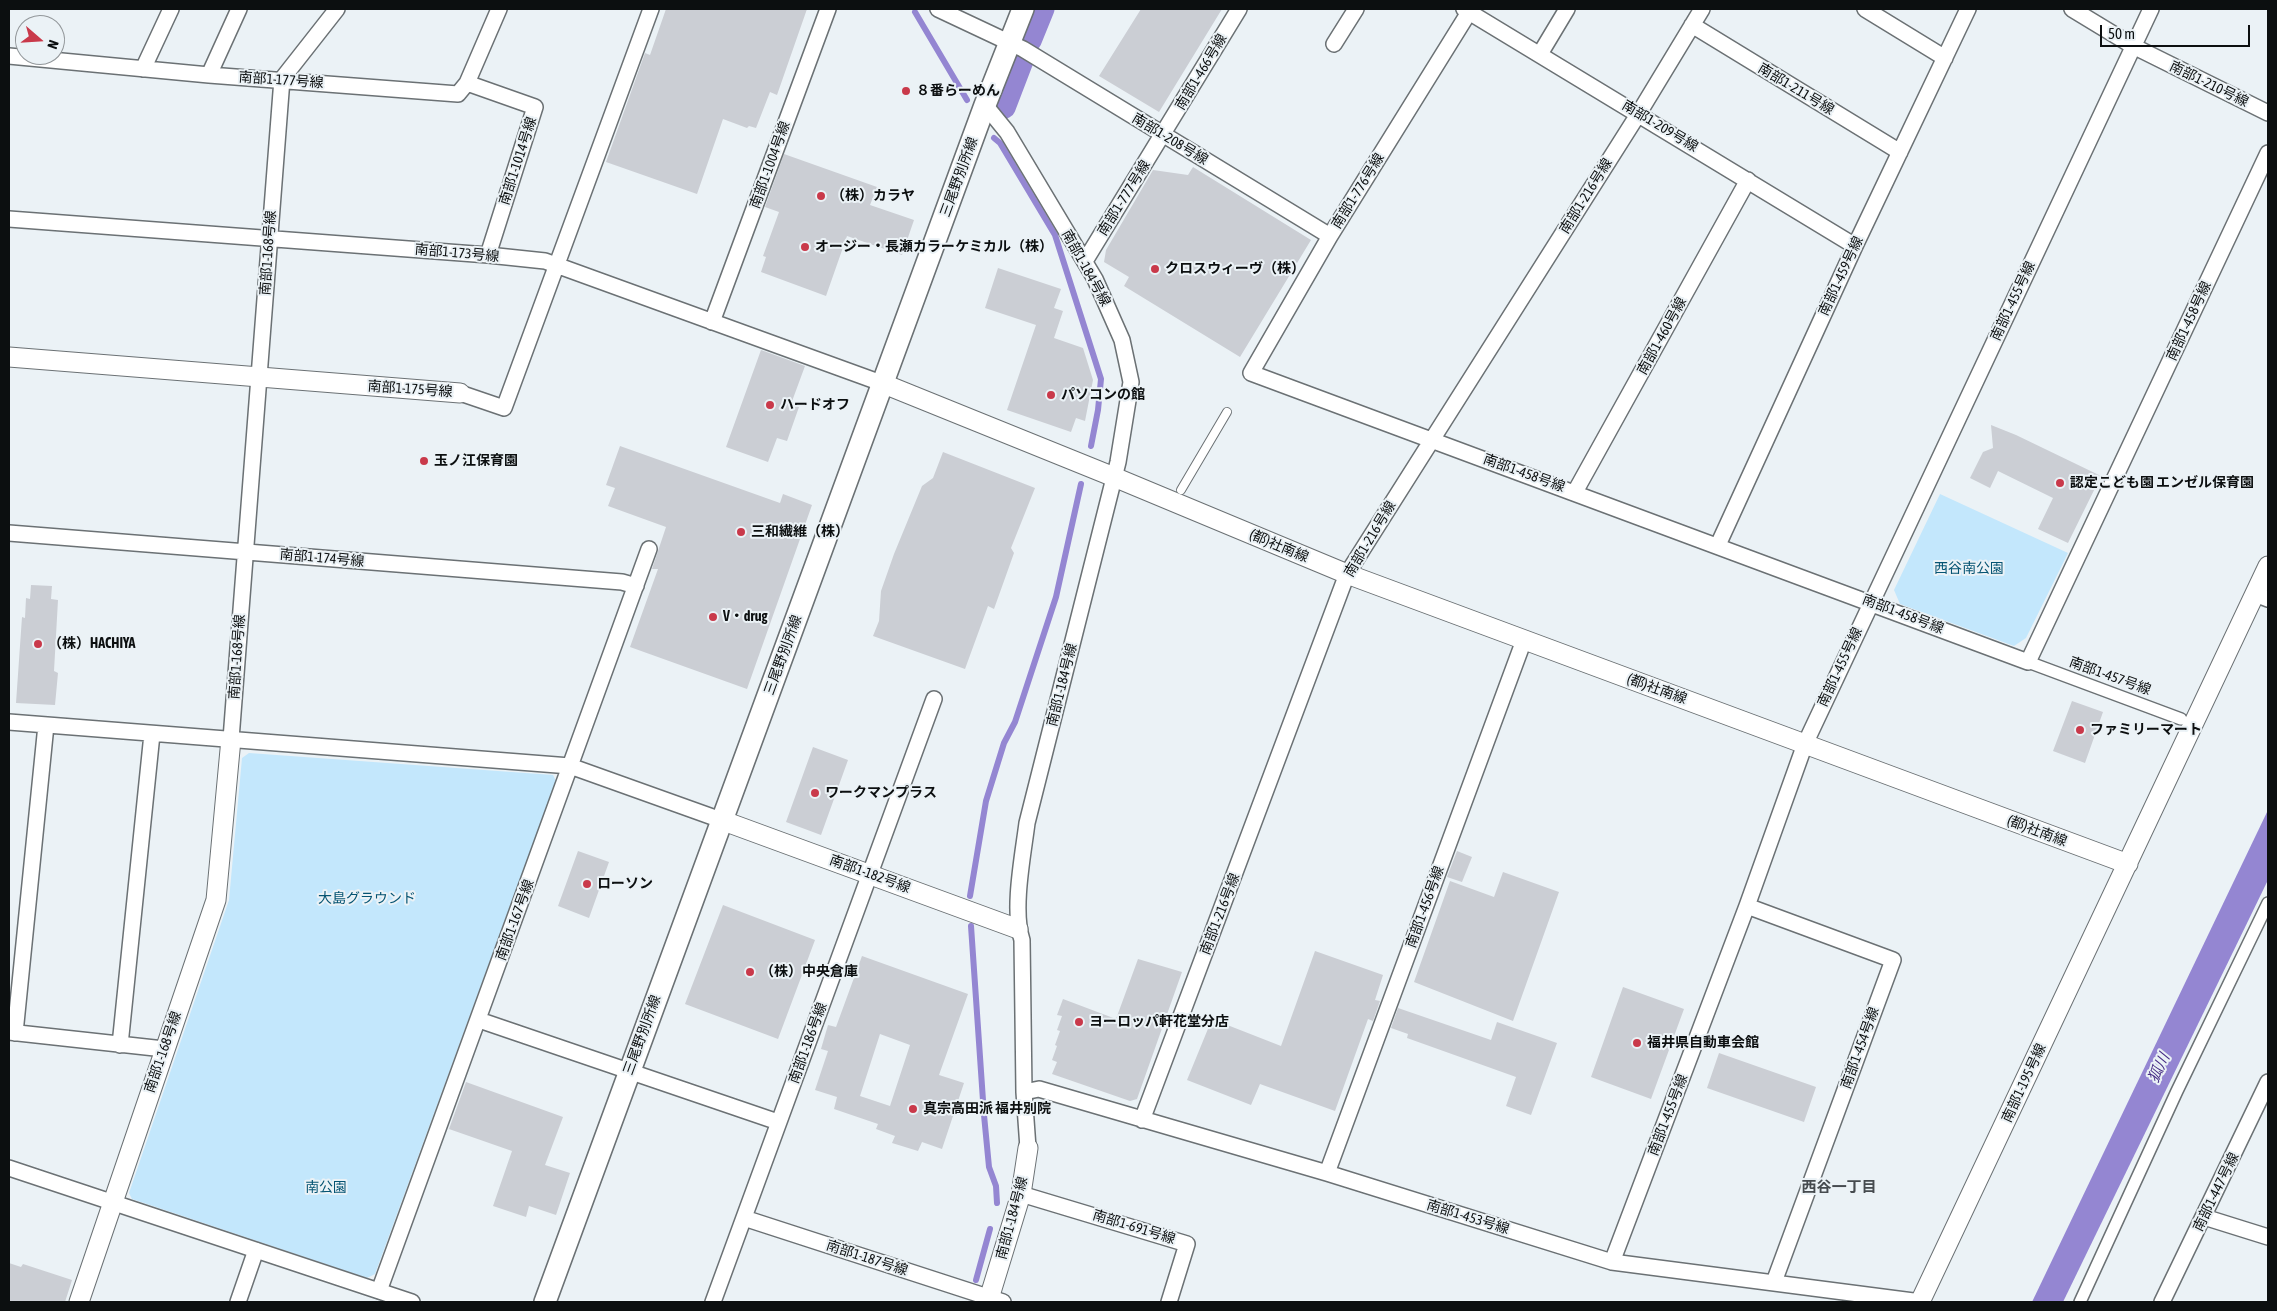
<!DOCTYPE html>
<html>
<head>
<meta charset="utf-8">
<style>
  body { margin:0 }
  #map { position:relative; width:2277px; height:1311px; overflow:hidden; background:#ebf2f6; font-family:"Asap Condensed",sans-serif }
  canvas { display:block }
  .frame { position:absolute; inset:0; border:10px solid #0c0f10; pointer-events:none }
  .north { position:absolute; left:15px; top:15px; width:50px; height:50px; box-sizing:border-box; background:#ebf2f6; border:1px solid #92979a; border-radius:50%; rotate:109deg; font-size:14px; font-weight:700; line-height:20px; text-align:center; color:#0c0f10 }
  .north::after { content:''; display:block; margin:auto; width:18px; height:22px; background:#c9394a; clip-path:polygon(50% 0,100% 100%,50% 72%,0 100%) }
  .scale { position:absolute; left:2100px; top:25px; width:150px; height:22px; box-sizing:border-box; border:2px solid #0c0f10; border-top:0; padding-left:6px; font-size:15px; line-height:18px; white-space:nowrap; color:#0c0f10; -webkit-text-stroke:4px #ebf2f6; paint-order:stroke }
</style>
</head>
<body>
<div id="map">
<canvas width="2277" height="1311"></canvas>
<div class="frame"></div>
<div class="north">N</div>
<div class="scale">50 m</div>
</div>
<script>
const ctx = document.querySelector('canvas').getContext('2d');
ctx.lineJoin = 'round';
function fill(path, color) {
  ctx.fillStyle = color;
  ctx.fill(path, 'evenodd');
}
function strokePath(path, color, width, dash) {
  ctx.strokeStyle = color;
  ctx.lineWidth = width;
  ctx.lineCap = dash ? 'butt' : 'round';
  ctx.setLineDash(dash || []);
  ctx.stroke(path);
}
function write(font, color, halo, rows, align = 'center') {
  ctx.font = font + ' "Asap Condensed","Noto Sans JP",sans-serif';
  ctx.lineWidth = 4;
  ctx.setLineDash([]);
  ctx.textBaseline = 'middle';
  ctx.strokeStyle = halo;
  ctx.fillStyle = color;
  for (const [text, x, y, turn = 0] of rows) {
    ctx.save();
    ctx.translate(x, y);
    ctx.rotate((+turn || 0) * Math.PI / 180);
    ctx.textAlign = isNaN(turn) ? turn : align;
    if (halo) ctx.strokeText(text, 0, 0);
    ctx.fillText(text, 0, 0);
    ctx.restore();
  }
}
fill(new Path2D(`
  M1940 494 2068 553 2026 638 2014 646 1900 604 1894 590Z
  M249 753 553 775 556 781 375 1274 367 1278 132 1199 129 1193 229 900 242 758Z`), '#c3e7fc');
fill(new Path2D(`
  M2268 810 2267 882 2063 1302H2032Z`), '#9486d2');
strokePath(new Path2D(`
  M915 12 967 100
  M994 138 1000 143 1055 235 1101 379 1098 410 1091 446
  M970 896 986 801 1004 743 1015 722 1056 597 1081 484
  M971 926 984 1115 989 1167 996 1186 997 1203
  M976 1280 990 1229`), '#9486d2', 6);
strokePath(new Path2D(`
  M1031 41 1044 9
  M1005 108 1023 61`), '#9486d2', 21);
fill(new Path2D(`
  M666 9H807L777 95 770 92 756 128 749 126 747 128 723 119 697 194 606 162 645 53 650 55Z
  M1141 9H1222L1159 112 1099 76Z
  M784 154 877 187 870 205 914 220 902 255 847 236 826 296 761 272 766 257 763 256 779 212 765 207Z
  M1193 167 1311 240 1240 357 1124 286 1129 277 1104 262 1106 250 1153 170 1188 175Z
  M998 268 1061 289 1054 308 1063 311 1054 338 1083 348 1093 380 1085 421 1076 418 1071 432 1007 410 1036 325 985 308Z
  M761 350 805 366 791 404 799 407 787 441 777 438 768 462 726 447Z
  M1991 425 2016 435 2101 476 2068 543 2038 529 2053 498 1998 471 1990 488 1970 478 1983 452 1993 448Z
  M620 446 780 503 783 494 812 505 747 689 630 647 658 569H652L666 527 608 506 615 488 606 485Z
  M943 452 1035 488 1011 548 1014 553 994 609 988 606 965 669 873 636 879 621 881 591 894 554 922 486 933 478Z
  M31 585 52 586 51 599 58 600 54 671 58 673 55 705 16 703 22 617 25 618 26 598 30 599Z
  M2072 701 2103 712 2085 763 2053 751Z
  M813 747 848 760 821 835 786 822Z
  M578 851 609 862 589 918 558 906Z
  M1457 851 1472 857 1462 882 1447 877Z
  M1503 872 1559 892 1513 1021 1414 982 1450 881 1494 897Z
  M723 905 815 940 778 1039 685 1004Z
  M1315 951 1383 975 1375 1000 1380 1001 1373 1021 1368 1019 1335 1111 1260 1084 1251 1105 1187 1080 1212 1019 1281 1046Z
  M862 956 968 994 939 1075 964 1083 942 1149 922 1142 918 1151 892 1143 895 1136 876 1129 878 1124 834 1109 837 1097 815 1090 828 1051 821 1049 828 1025 836 1027ZM880 1034 910 1045 890 1106 860 1096Z
  M1138 959 1182 972 1137 1099 1130 1101 1052 1074 1057 1062 1052 1060 1057 1046 1055 1045 1060 1031 1057 1030 1062 1016 1057 1015 1063 999 1116 1019Z
  M1623 987 1684 1009 1651 1099 1591 1077Z
  M1398 1008 1491 1040 1497 1022 1557 1043 1531 1115 1506 1106 1516 1077 1407 1038 1408 1034 1391 1028Z
  M1719 1053 1816 1087 1804 1122 1707 1088Z
  M466 1082 563 1117 545 1165 570 1173 556 1215 529 1206 526 1217 493 1206 512 1151 449 1129Z
  M9 1263 21 1267 23 1264 72 1280 65 1302H9Z`), '#cbced4');
const service = new Path2D(`
  M1181 490 1227 412`);
const pedestrian = new Path2D(`
  M2028 662 2181 719
  M2080 1302 2177 1091 2268 903`);
const minor = new Path2D(`
  M938 9 1023 49 1330 236
  M1464 9 1855 246
  M1471 9 1330 236 1251 373 2028 662 2268 153
  M1865 9 1945 58
  M2072 9 2133 46 2268 113
  M1692 25 1900 152
  M1334 44 1356 9
  M1540 54 1567 9
  M9 56 209 75 458 94 467 83 499 9
  M143 69 171 9
  M209 75 239 9
  M467 83 535 107 488 255
  M985 105 1007 132 1095 279 1122 340 1131 382 1118 462 1027 823C1023 855 1012 910 1022 940L1024 1092 1028 1148
  M9 219 488 255 545 261 884 384
  M1085 261 1239 9
  M712 322 828 9
  M460 393 504 408 651 9
  M1575 492 1748 180
  M9 533 622 582 636 586
  M1718 545 1855 246 1968 9
  M2255 594 2268 599
  M9 722 570 766 721 820
  M231 739 282 79 337 9
  M1747 906 1893 960 1774 1282
  M479 1020 778 1122
  M9 1032 164 1049
  M15 1033 46 725
  M120 1045 152 734
  M1024 1092 1039 1089 1327 1173 1612 1262 1921 1302
  M1142 1120 1347 574 1639 113 1702 9
  M9 1168 412 1302
  M1327 1173 1524 640
  M1021 1194 1187 1244 1169 1302
  M2204 1217 2268 1237
  M744 1218 1003 1302
  M1612 1262 1747 906 1805 744 2151 9
  M379 1291 649 549
  M238 1302 256 1250
  M713 1302 934 699
  M2162 1302 2268 1082`);
const tertiary = new Path2D(`
  M9 357 460 393
  M884 384 1114 477 1347 574 2128 864
  M721 820 1018 929
  M79 1302 216 900 231 739
  M988 1302 1021 1194 1028 1148
  M1920 1302 2268 566`);
const secondary = new Path2D(`
  M545 1302 985 105 1023 9`);
strokePath(service, '#6b7174', 10);
strokePath(pedestrian, '#6b7174', 14);
strokePath(minor, '#6b7174', 18);
strokePath(tertiary, '#6b7174', 21);
strokePath(secondary, '#6b7174', 24);
strokePath(service, '#fff', 8);
strokePath(pedestrian, '#fff', 11);
strokePath(minor, '#fff', 15);
strokePath(tertiary, '#fff', 19);
strokePath(secondary, '#fff', 21);
for (const [x, y, r, color] of [
  [906,91,5,"#c9394a"],
  [821,196,5,"#c9394a"],
  [805,247,5,"#c9394a"],
  [1155,269,5,"#c9394a"],
  [1051,395,5,"#c9394a"],
  [770,405,5,"#c9394a"],
  [424,461,5,"#c9394a"],
  [2060,483,5,"#c9394a"],
  [741,532,5,"#c9394a"],
  [713,617,5,"#c9394a"],
  [38,644,5,"#c9394a"],
  [2080,730,5,"#c9394a"],
  [815,793,5,"#c9394a"],
  [587,884,5,"#c9394a"],
  [750,972,5,"#c9394a"],
  [1079,1022,5,"#c9394a"],
  [1637,1043,5,"#c9394a"],
  [913,1109,5,"#c9394a"]
]) {
  const dot = new Path2D();
  dot.arc(x, y, r, 0, 2 * Math.PI);
  ctx.fillStyle = color;
  ctx.fill(dot);
  strokePath(dot, '#ebf2f6', 2);
}
write('14px', '#0c0f10', '#ebf2f6', [
  ["南部1-466号線",1201,72,-59],
  ["南部1-177号線",281,80,4],
  ["南部1-210号線",2209,84,26],
  ["南部1-211号線",1796,89,31],
  ["南部1-209号線",1660,126,31],
  ["南部1-208号線",1170,139,31],
  ["南部1-1014号線",518,161,-72],
  ["南部1-1004号線",770,165,-70],
  ["三尾野別所線",959,177,-70],
  ["南部1-776号線",1358,191,-58],
  ["南部1-216号線",1586,196,-58],
  ["南部1-777号線",1124,198,-58],
  ["南部1-168号線",268,253,-86],
  ["南部1-173号線",457,253,5],
  ["南部1-184号線",1086,268,61],
  ["南部1-459号線",1841,276,-65],
  ["南部1-455号線",2013,301,-65],
  ["南部1-458号線",2189,321,-65],
  ["南部1-460号線",1662,336,-61],
  ["南部1-175号線",410,389,4],
  ["南部1-458号線",1524,473,20],
  ["南部1-216号線",1370,539,-59],
  ["(都)社南線",1279,546,23],
  ["南部1-174号線",322,558,5],
  ["南部1-458号線",1903,614,21],
  ["三尾野別所線",783,655,-70],
  ["南部1-168号線",237,657,-86],
  ["南部1-455号線",1840,667,-65],
  ["南部1-457号線",2110,676,20],
  ["南部1-184号線",1062,685,-76],
  ["(都)社南線",1657,689,20],
  ["(都)社南線",2037,831,21],
  ["南部1-182号線",870,874,20],
  ["南部1-456号線",1425,907,-70],
  ["南部1-216号線",1220,914,-69],
  ["南部1-167号線",515,920,-70],
  ["三尾野別所線",642,1035,-70],
  ["南部1-186号線",808,1043,-70],
  ["南部1-454号線",1860,1048,-70],
  ["南部1-168号線",163,1052,-71],
  ["南部1-195号線",2024,1083,-65],
  ["南部1-455号線",1668,1115,-69],
  ["南部1-447号線",2216,1192,-64],
  ["南部1-453号線",1468,1217,17],
  ["南部1-184号線",1012,1218,-75],
  ["南部1-691号線",1134,1227,17],
  ["南部1-187号線",867,1258,18]
]);
write('bold 14px', '#0c0f10', '#ebf2f6', [
  ["８番らーめん",916,91],
  ["（株）カラヤ",831,196],
  ["オージー・長瀬カラーケミカル（株）",815,247],
  ["クロスウィーヴ（株）",1165,269],
  ["パソコンの館",1061,395],
  ["ハードオフ",780,405],
  ["玉ノ江保育園",434,461],
  ["認定こども園 エンゼル保育園",2070,483],
  ["三和繊維（株）",751,532],
  ["V・drug",723,617],
  ["（株）HACHIYA",48,644],
  ["ファミリーマート",2090,730],
  ["ワークマンプラス",825,793],
  ["ローソン",597,884],
  ["（株）中央倉庫",760,972],
  ["ヨーロッパ軒花堂分店",1089,1022],
  ["福井県自動車会館",1647,1043],
  ["真宗高田派 福井別院",923,1109]
], 'left');
write('14px', '#065473', '#ebf2f6', [
  ["西谷南公園",1969,569],
  ["大島グラウンド",367,899],
  ["南公園",326,1188]
]);
write('italic 15px', '#452b84', '#ebf2f6', [
  ["狐川",2159,1068,-65]
]);
write('bold 15px', '#464b4f', '#ebf2f6', [
  ["西谷一丁目",1839,1187]
]);
</script>
</body>
</html>
